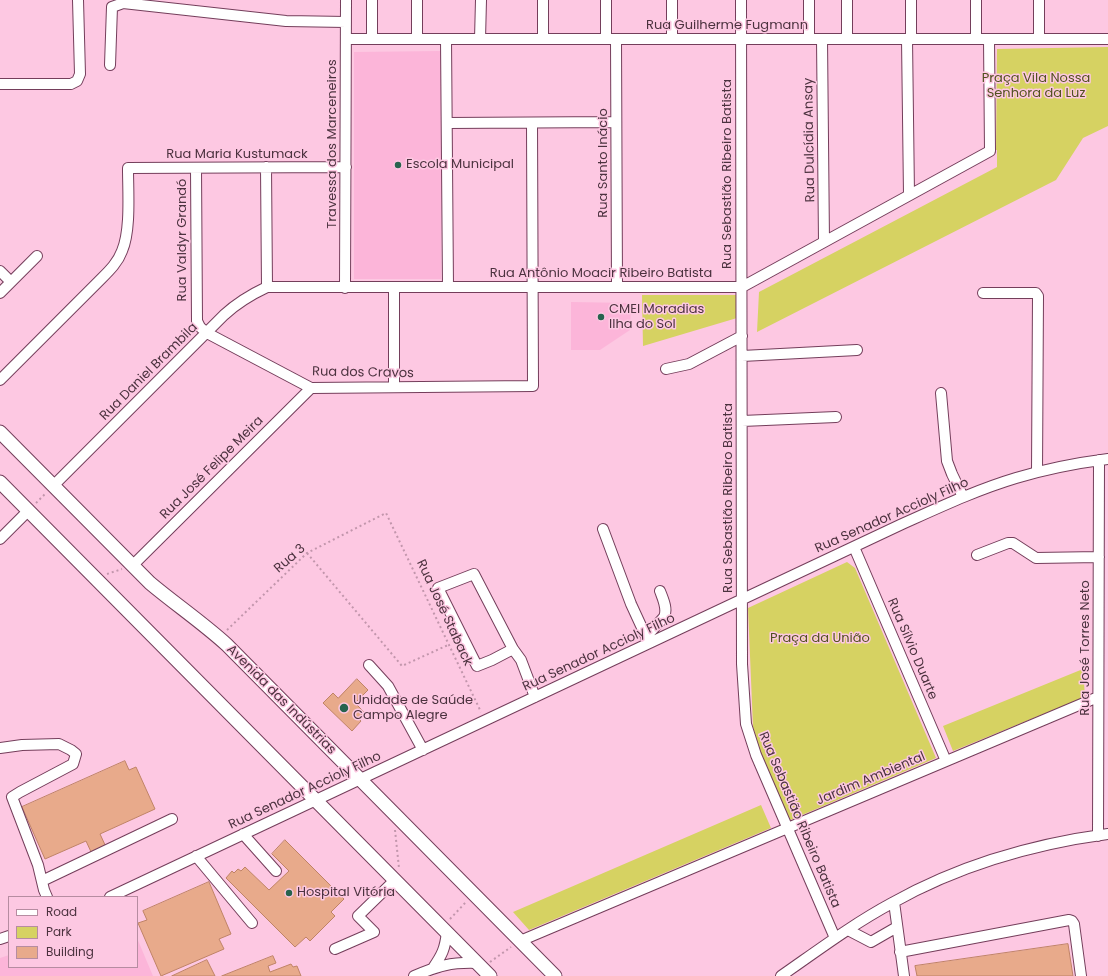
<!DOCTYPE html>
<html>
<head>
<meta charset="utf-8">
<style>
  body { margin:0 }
  #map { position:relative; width:1108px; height:976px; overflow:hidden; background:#fdc8e2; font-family:Poppins,sans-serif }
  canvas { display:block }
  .legend { position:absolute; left:8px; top:896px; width:130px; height:72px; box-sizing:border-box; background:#fdc8e2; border:1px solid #b68ca1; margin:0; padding:5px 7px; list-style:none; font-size:12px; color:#4c323f }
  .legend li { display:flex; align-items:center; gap:8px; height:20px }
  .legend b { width:20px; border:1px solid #b68ca1 }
</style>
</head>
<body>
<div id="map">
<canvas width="1108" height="976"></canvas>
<ul class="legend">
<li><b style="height:5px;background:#fff"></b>Road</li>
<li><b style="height:11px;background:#d6d262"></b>Park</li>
<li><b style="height:11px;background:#e8aa8b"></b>Building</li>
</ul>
</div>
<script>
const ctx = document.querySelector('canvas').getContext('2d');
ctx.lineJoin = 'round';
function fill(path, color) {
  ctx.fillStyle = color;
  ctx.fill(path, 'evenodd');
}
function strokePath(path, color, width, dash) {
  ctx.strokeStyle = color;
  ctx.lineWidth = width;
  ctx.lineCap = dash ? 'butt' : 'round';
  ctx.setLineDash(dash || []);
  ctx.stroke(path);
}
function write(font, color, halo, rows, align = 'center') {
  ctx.font = font + ' Poppins,sans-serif';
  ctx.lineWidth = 3;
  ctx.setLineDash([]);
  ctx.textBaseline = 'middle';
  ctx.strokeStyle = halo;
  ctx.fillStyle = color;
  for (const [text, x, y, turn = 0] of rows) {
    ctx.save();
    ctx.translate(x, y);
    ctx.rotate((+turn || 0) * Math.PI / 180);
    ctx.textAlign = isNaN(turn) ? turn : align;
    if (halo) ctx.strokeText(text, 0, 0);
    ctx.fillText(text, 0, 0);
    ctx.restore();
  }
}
fill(new Path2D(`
  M441 51V279H354V52Z
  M571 302 631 303 630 330 600 350H571Z
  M137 938 153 976H0V958L9 955V967H137Z`), '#fcb5d9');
fill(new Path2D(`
  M1108 47V126L1083 138 1056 180 757 332 759 292 997 167V150H996L997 49Z
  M642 295H736L737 318 643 346Z
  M847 562 855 568 936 758 788 821 768 774 759 748 753 727 748 608Z
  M1083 669 1085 697 953 751 943 726Z
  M761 805 771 828 529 930 513 912Z`), '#d6d262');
const building = new Path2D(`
  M357 679 368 690 355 703 364 712 358 718 361 721 352 731 323 703 333 693 338 698Z
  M125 761 129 770 136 767 155 809 100 834 106 847 92 854 86 841 45 859 22 807Z
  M285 840 344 899 331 912 335 916 310 941 306 937 295 947 226 878 232 871 234 873 238 869 241 871 245 867 269 890 289 871 272 854Z
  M209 882 231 934 219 939 224 949 161 976 138 923 147 920 143 911Z
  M1068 944 1073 976H917L915 966Z
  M273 956 276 963 268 966 270 972 291 964 293 967 297 966 301 976H222Z
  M207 960 215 976H172Z`);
fill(building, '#e8aa8b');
strokePath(building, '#bf8366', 1);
const minor = new Path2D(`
  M372 0V39
  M543 0V39
  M672 0V39
  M741 0 742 664 746 724 756 755 835 938
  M809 0V39
  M976 0V39
  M1039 0V39
  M346 39H1108
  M417 39V0
  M446 39 448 287
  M480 39 481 0
  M606 39V0
  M616 39 617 287
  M822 39 824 242
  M847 39V0
  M907 39 909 195
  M911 39V0
  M110 65 112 7 123 3 286 21 346 22
  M0 84H71L77 81 80 74 78 0
  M447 123 616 122
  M266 167 267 287
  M196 168 197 321 200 327 207 333 311 388 533 386 532 123
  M0 271 11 282
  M345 288 346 0
  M0 293 37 256
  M983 293H1036L1038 296 1037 472
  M742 356 857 350
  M666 369 689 364 742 336
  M0 380 102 278C110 270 118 262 122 251 131 230 128 192 128 168L346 167
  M394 387V288
  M941 393 947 461 952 474 963 497
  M742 421 836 417
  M53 486 224 315C237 303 250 295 267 287H742L990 151 989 39
  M603 529 631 604 649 643
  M0 539 28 511
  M854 547 946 761
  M977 555 1008 543H1013L1036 558 1099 557
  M132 566 311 388
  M646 637 664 617C668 609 663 599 660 591
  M513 649 492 660 477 666 438 588 474 574 513 649 521 660 535 697
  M369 665 388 686 423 750
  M0 748 22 745 59 744 71 750 76 754 73 764 20 792 12 797 38 865 44 890 47 897
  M243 834 276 871
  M1098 836 1099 460
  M196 856 252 923
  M42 881 172 819
  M110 897 900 525C938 508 976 490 1016 478 1046 469 1077 463 1108 459
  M894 902 904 976
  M848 930 871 942 897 927
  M0 939 9 936
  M520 941 1098 697
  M335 949 374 932 358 916 395 880
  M900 952 1069 920 1072 921 1074 924 1081 976
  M433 968C442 955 445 949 447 932
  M414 976C438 966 451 962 477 963
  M781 976C817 951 853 924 892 903 958 866 1033 844 1108 834`);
const major = new Path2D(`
  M0 432 150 583C175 604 203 623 227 645L555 976
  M0 482 490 976`);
strokePath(minor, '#743e5b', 12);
strokePath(major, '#743e5b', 15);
strokePath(new Path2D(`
  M36 503 46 493
  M307 553 402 666 448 645
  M107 574 122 569
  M227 630 307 553 386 513 481 712
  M395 830 399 868
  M450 919 466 902
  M490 962 511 947`), '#c296ac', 2, [2, 3]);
strokePath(minor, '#fff', 10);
strokePath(major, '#fff', 13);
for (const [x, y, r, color] of [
  [398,165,4,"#27634e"],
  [601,317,4,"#27634e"],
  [344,708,5,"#27634e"],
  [289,893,4,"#27634e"]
]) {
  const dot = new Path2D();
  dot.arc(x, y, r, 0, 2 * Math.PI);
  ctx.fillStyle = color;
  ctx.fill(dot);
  strokePath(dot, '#fdc8e2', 1.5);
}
write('13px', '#4c323f', '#fdc8e2', [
  ["Rua Guilherme Fugmann",727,26],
  ["Rua Dulcídia Ansay",810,140,-91],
  ["Travessa dos Marceneiros",333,144,-90],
  ["Rua Maria Kustumack",237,155],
  ["Rua Santo Inácio",604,163,-90],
  ["Rua Sebastião Ribeiro Batista",728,174,-90],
  ["Rua Valdyr Grandó",183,240,-90],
  ["Rua Antônio Moacir Ribeiro Batista",601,274],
  ["Rua Daniel Brambila",149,372,-45],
  ["Rua dos Cravos",363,373,1],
  ["Rua José Felipe Meira",212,468,-45],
  ["Rua Sebastião Ribeiro Batista",729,498,-90],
  ["Rua Senador Accioly Filho",892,516,-24],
  ["Rua 3",290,559,-41],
  ["Rua José Staback",444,613,65],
  ["Rua José Torres Neto",1086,648,-90],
  ["Rua Sílvio Duarte",912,649,67],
  ["Rua Senador Accioly Filho",599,653,-25],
  ["Avenida das Indústrias",281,700,45],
  ["Jardim Ambiental",871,779,-23],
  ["Rua Senador Accioly Filho",305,791,-25],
  ["Rua Sebastião Ribeiro Batista",799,820,67]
]);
write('13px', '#525120', '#fdc8e2', [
  ["Praça Vila Nossa",1036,79],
  ["Senhora da Luz",1036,94],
  ["Praça da União",820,639]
]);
write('13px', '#4c323f', '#fdc8e2', [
  ["Escola Municipal",406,165],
  ["CMEI Moradias",609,310],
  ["Ilha do Sol",609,325],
  ["Unidade de Saúde",353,701],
  ["Campo Alegre",353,716],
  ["Hospital Vitória",297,893]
], 'left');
</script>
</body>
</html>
